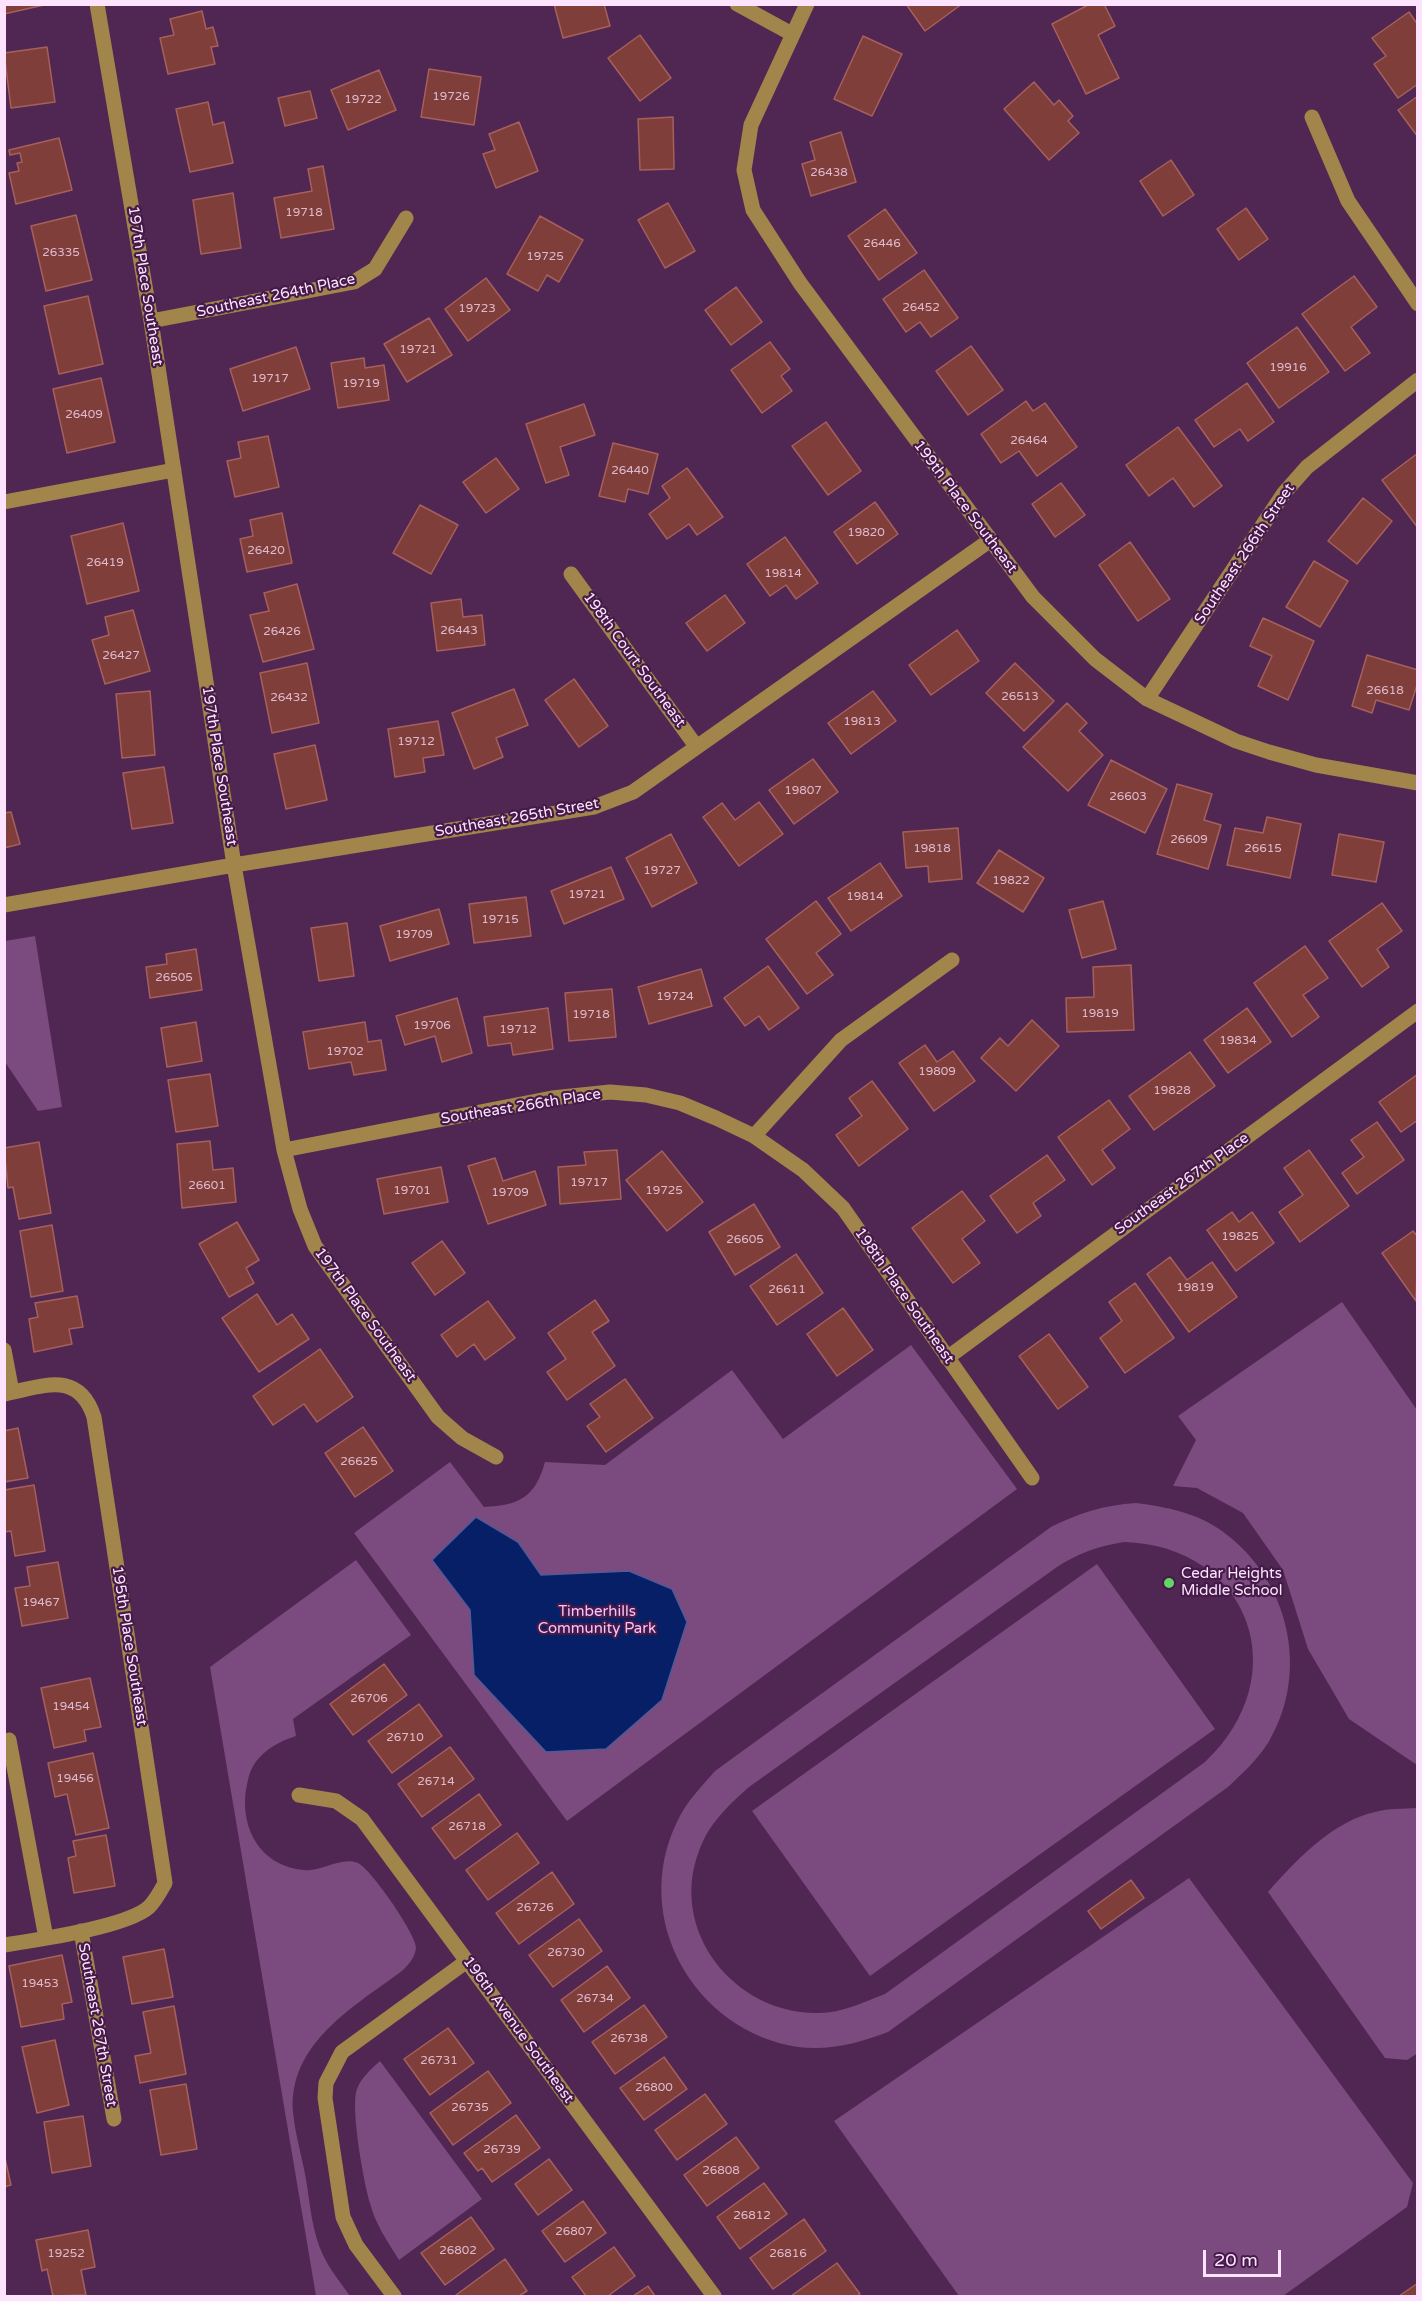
<!DOCTYPE html>
<html>
<head>
<meta charset="utf-8">
<style>
  body { margin:0 }
  #map { position:relative; width:1422px; height:2301px; overflow:hidden; background:#502653; font-family:"Varela Round",sans-serif }
  canvas { display:block }
  .frame { position:absolute; inset:0; border:6px solid #fee3ff; pointer-events:none }
  .scale { position:absolute; left:1203px; top:2250px; width:78px; height:27px; box-sizing:border-box; border:3px solid #fee3ff; border-top:0; padding-left:8px; font-size:18px; line-height:21px; white-space:nowrap; color:#fee3ff; -webkit-text-stroke:4px #441b48; paint-order:stroke }
</style>
</head>
<body>
<div id="map">
<canvas width="1422" height="2301"></canvas>
<div class="frame"></div>
<div class="scale">20 m</div>
</div>
<script>
const ctx = document.querySelector('canvas').getContext('2d');
ctx.lineJoin = 'round';
function fill(path, color) {
  ctx.fillStyle = color;
  ctx.fill(path, 'evenodd');
}
function strokePath(path, color, width, dash) {
  ctx.strokeStyle = color;
  ctx.lineWidth = width;
  ctx.lineCap = dash ? 'butt' : 'round';
  ctx.setLineDash(dash || []);
  ctx.stroke(path);
}
function write(font, color, halo, rows, align = 'center') {
  ctx.font = font + ' "Varela Round",sans-serif';
  ctx.lineWidth = 4.5;
  ctx.setLineDash([]);
  ctx.textBaseline = 'middle';
  ctx.strokeStyle = halo;
  ctx.fillStyle = color;
  for (const [text, x, y, turn = 0] of rows) {
    ctx.save();
    ctx.translate(x, y);
    ctx.rotate((+turn || 0) * Math.PI / 180);
    ctx.textAlign = isNaN(turn) ? turn : align;
    if (halo) ctx.strokeText(text, 0, 0);
    ctx.fillText(text, 0, 0);
    ctx.restore();
  }
}
fill(new Path2D(`
  M35 936 62 1107 38 1111 5 1062V941Z
  M1342 1302 1417 1410V1765L1349 1719 1308 1649 1283 1570 1243 1513 1197 1488 1173 1486 1196 1440 1178 1416Z
  M911 1345 1017 1489 567 1821 354 1533 450 1462 484 1507C519 1505 535 1498 545 1462L605 1465 732 1370 783 1439Z
  M1136 1503C1167 1507 1197 1513 1222 1531 1289 1579 1311 1672 1268 1743 1257 1760 1243 1773 1228 1787L888 2032C859 2043 830 2051 798 2047 694 2031 630 1918 677 1822 686 1802 701 1787 715 1771L1051 1527C1079 1513 1104 1505 1136 1503ZM1124 1542C1250 1546 1297 1676 1205 1762L885 1994C864 2002 842 2013 819 2013 736 2015 668 1932 699 1851 709 1823 728 1806 749 1787L1057 1567C1079 1553 1098 1546 1124 1542Z
  M356 1560 411 1635 293 1719 296 1736C274 1743 253 1756 248 1780 237 1822 257 1866 304 1870 322 1872 341 1856 358 1863 370 1868 417 1935 416 1948 415 1958 408 1965 402 1971 355 2006 288 2043 293 2112 295 2134 302 2157 306 2179 310 2204 312 2232 323 2255 330 2270 341 2283 350 2296H316L210 1667Z
  M1097 1564 1215 1729 870 1976 752 1811Z
  M1417 1808 1418 2053 1407 2060 1385 2058 1268 1892C1295 1861 1333 1821 1375 1812 1389 1808 1404 1809 1417 1808Z
  M1189 1878 1413 2183 1407 2207 1283 2296H959L834 2121Z
  M380 2061 482 2199 399 2260C388 2242 375 2224 370 2203 364 2183 350 2107 357 2089 361 2078 371 2069 380 2061Z`), '#7b4a7f');
const water = new Path2D(`
  M476 1517 518 1542 541 1575 629 1571 672 1589 687 1622 662 1700 606 1749 546 1752 474 1675 470 1610 432 1560Z`);
fill(water, '#071f67');
strokePath(water, '#515a95', 1.5);
const building = new Path2D(`
  M4 4H44V5L4 14Z
  M554 4H604L610 26 563 38Z
  M906 4H962L925 31Z
  M1090 4H1104L1115 26 1098 35 1119 78 1086 94 1052 24Z
  M202 11 206 29 213 27 218 46 211 47 215 64 168 74 160 38 174 35 170 19Z
  M1409 12 1418 25V84L1398 98 1374 64 1386 56 1372 38Z
  M640 35 671 78 640 101 608 58Z
  M863 36 902 54 872 116 834 99Z
  M47 47 55 102 11 108 4 53Z
  M429 69 481 77 474 125 421 117Z
  M379 70 396 110 348 130 331 90Z
  M1034 82 1054 105 1059 100 1073 116 1068 121 1079 133 1049 160 1004 109Z
  M310 91 317 118 285 126 278 98Z
  M1418 96V137L1398 110Z
  M208 102 213 125 224 122 233 163 190 172 176 109Z
  M673 117 674 169 640 170 638 119Z
  M519 122 538 171 496 188 483 154 495 150 489 134Z
  M841 132 856 182 811 196 802 164 815 160 810 142Z
  M59 138 72 190 16 204 9 173 19 171 17 163 22 162 20 153 10 155 9 150Z
  M1171 160 1194 195 1163 216 1140 181Z
  M323 166 334 229 281 238 274 198 312 191 308 169Z
  M233 193 241 248 201 254 193 200Z
  M668 203 695 251 665 268 638 220Z
  M1246 208 1268 239 1239 260 1217 229Z
  M885 209 917 253 879 280 848 236Z
  M76 215 92 280 46 291 31 226Z
  M540 216 583 240 559 282 547 275 538 291 507 274Z
  M924 270 958 318 931 337 920 322 906 332 883 299Z
  M1354 276 1377 307 1351 327 1370 353 1345 371 1302 314Z
  M486 278 510 310 468 341 445 309Z
  M736 287 762 322 731 345 705 310Z
  M88 296 103 364 59 374 44 306Z
  M429 318 452 355 407 382 384 344Z
  M1297 327 1329 372 1279 408 1247 363Z
  M770 342 790 369 781 376 792 391 762 413 731 370Z
  M971 346 1003 390 968 415 936 371Z
  M296 347 310 389 243 411 230 369Z
  M364 358 365 368 384 365 389 400 338 408 331 363Z
  M101 378 115 442 67 453 53 389Z
  M1247 383 1274 422 1248 441 1240 429 1214 447 1195 420Z
  M1026 401 1033 411 1045 403 1077 447 1037 476 1019 451 1001 463 981 434Z
  M584 404 595 435 560 447 569 475 546 483 526 424Z
  M826 422 861 471 828 495 792 446Z
  M1178 427 1222 486 1194 507 1173 478 1149 496 1126 465Z
  M268 436 279 487 235 497 227 461 241 458 238 442Z
  M613 443 658 454 648 494 628 489 625 502 599 496Z
  M1418 453V528L1382 480Z
  M496 458 519 489 486 513 463 482Z
  M687 468 723 517 697 535 689 524 667 539 649 514 670 498 662 486Z
  M1061 483 1085 515 1055 537 1032 504Z
  M1363 498 1392 521 1357 564 1328 541Z
  M875 502 898 534 857 564 834 532Z
  M420 505 458 525 431 574 393 553Z
  M282 513 292 563 247 572 240 539 253 536 250 520Z
  M123 523 139 591 87 604 71 536Z
  M785 537 818 583 796 599 786 585 770 596 747 564Z
  M1130 542 1170 599 1138 621 1099 565Z
  M1314 561 1348 581 1320 627 1286 607Z
  M297 584 314 649 263 662 250 615 269 611 264 593Z
  M725 595 745 623 707 651 686 623Z
  M461 599 463 617 482 615 485 645 437 651 431 603Z
  M133 610 150 671 105 684 92 640 109 635 105 617Z
  M1263 618 1314 641 1288 700 1258 686 1272 656 1250 646Z
  M957 630 979 661 931 695 909 665Z
  M1367 655 1418 670V682L1409 710 1376 700 1372 713 1352 706Z
  M307 663 319 723 272 733 260 673Z
  M1015 663 1054 701 1024 731 986 693Z
  M574 679 608 726 579 747 545 700Z
  M514 689 528 725 496 738 503 757 474 769 452 713Z
  M150 691 155 755 122 758 116 694Z
  M873 691 896 721 851 754 828 723Z
  M1067 703 1087 723 1079 731 1103 755 1068 791 1023 747Z
  M438 721 444 755 423 758 425 772 395 777 388 729Z
  M315 745 327 800 286 809 274 754Z
  M813 759 838 792 794 824 769 790Z
  M1111 760 1167 789 1145 833 1088 805Z
  M164 767 173 823 132 829 123 773Z
  M1177 784 1212 794 1204 820 1221 825 1208 869 1157 854Z
  M759 802 783 834 739 866 703 817 722 803 735 820Z
  M11 812 20 844 4 848V813Z
  M1267 817 1301 824 1290 878 1227 865 1235 828 1263 833Z
  M958 828 962 879 929 882 928 866 906 868 903 832Z
  M671 834 697 883 652 907 626 858Z
  M1339 834 1384 842 1376 882 1332 875Z
  M999 850 1044 878 1023 912 977 883Z
  M880 863 902 896 851 931 828 898Z
  M611 867 624 899 564 924 551 891Z
  M526 897 531 936 474 943 469 904Z
  M816 901 841 934 816 953 833 975 807 994 766 939Z
  M1103 901 1116 949 1082 958 1069 910Z
  M1382 903 1402 931 1377 949 1389 967 1362 987 1329 941Z
  M439 909 449 944 390 961 380 926Z
  M347 923 354 976 319 981 311 928Z
  M1305 946 1328 978 1303 995 1319 1017 1292 1037 1254 983Z
  M196 949 202 990 150 998 146 967 167 964 166 954Z
  M1131 965 1134 1030 1067 1032 1066 998 1094 997 1093 967Z
  M768 966 799 1008 769 1030 759 1016 745 1026 724 998Z
  M701 969 712 1006 649 1024 638 987Z
  M612 989 616 1037 569 1041 565 993Z
  M457 998 472 1053 442 1062 435 1036 405 1045 396 1016Z
  M548 1008 553 1049 513 1055 511 1043 488 1046 484 1017Z
  M1247 1008 1271 1042 1228 1073 1204 1040Z
  M1032 1020 1059 1046 1016 1091 981 1058 1000 1038 1008 1046Z
  M196 1022 202 1061 167 1067 161 1028Z
  M365 1022 368 1042 381 1040 386 1070 354 1075 351 1062 309 1069 303 1032Z
  M925 1045 937 1062 953 1051 975 1081 934 1111 899 1063Z
  M1190 1052 1215 1086 1154 1130 1129 1096Z
  M210 1074 218 1126 176 1132 168 1080Z
  M1418 1074V1120L1401 1132 1379 1102Z
  M872 1081 908 1129 859 1166 836 1135 862 1116 849 1098Z
  M1109 1100 1130 1129 1102 1150 1115 1168 1092 1185 1058 1137Z
  M1377 1122 1404 1160 1357 1194 1342 1173 1364 1157 1351 1140Z
  M210 1141 213 1170 233 1168 236 1202 182 1208 177 1144Z
  M39 1142 51 1213 19 1219 13 1187 8 1188 4 1148Z
  M617 1150 621 1199 560 1204 558 1167 586 1165 584 1152Z
  M1309 1150 1349 1206 1300 1242 1279 1212 1303 1195 1284 1168Z
  M662 1151 703 1202 667 1231 626 1180Z
  M1047 1155 1065 1180 1033 1203 1041 1216 1017 1233 990 1196Z
  M495 1158 503 1181 535 1171 546 1205 488 1224 468 1166Z
  M441 1167 448 1202 384 1214 377 1179Z
  M962 1191 985 1221 962 1239 980 1263 953 1283 912 1228Z
  M754 1204 780 1247 735 1275 709 1232Z
  M1232 1212 1239 1222 1252 1212 1274 1243 1236 1271 1207 1230Z
  M237 1222 259 1260 246 1268 254 1283 229 1297 199 1244Z
  M52 1225 63 1291 31 1297 20 1231Z
  M1413 1231 1418 1237 1416 1301 1382 1253Z
  M442 1241 465 1273 435 1295 412 1263Z
  M796 1254 823 1293 777 1325 750 1286Z
  M1170 1257 1187 1280 1212 1262 1237 1297 1189 1332 1147 1274Z
  M1135 1283 1174 1338 1125 1373 1100 1338 1122 1321 1109 1302Z
  M257 1294 277 1325 292 1314 309 1339 259 1372 222 1318Z
  M77 1296 83 1327 69 1329 72 1344 34 1352 29 1319 38 1317 35 1303Z
  M595 1300 609 1321 592 1332 615 1366 567 1400 547 1372 566 1359 548 1333Z
  M488 1301 515 1338 485 1360 474 1344 457 1357 441 1335Z
  M843 1308 873 1350 837 1376 807 1334Z
  M1049 1334 1088 1387 1058 1409 1019 1356Z
  M320 1349 353 1397 317 1422 304 1404 273 1425 253 1396Z
  M625 1379 653 1418 606 1452 587 1426 600 1417 590 1404Z
  M363 1427 393 1471 355 1497 325 1453Z
  M18 1428 28 1478 4 1482V1431Z
  M34 1485 45 1551 15 1556 11 1531 4 1532V1490Z
  M58 1562 68 1618 22 1626 15 1588 30 1586 27 1567Z
  M384 1664 407 1695 353 1735 330 1704Z
  M90 1678 101 1727 84 1730 86 1741 54 1748 41 1688Z
  M419 1704 442 1736 392 1773 368 1741Z
  M450 1747 474 1779 422 1817 398 1784Z
  M93 1753 109 1828 76 1835 67 1794 55 1797 48 1763Z
  M479 1794 501 1825 455 1859 432 1828Z
  M517 1833 539 1863 488 1900 466 1870Z
  M106 1835 115 1886 74 1893 68 1858 76 1856 73 1841Z
  M552 1872 574 1904 519 1944 496 1913Z
  M1131 1880 1144 1898 1101 1929 1088 1911Z
  M579 1919 602 1951 553 1987 529 1955Z
  M164 1949 173 1997 132 2004 123 1957Z
  M62 1955 72 2002 62 2004 64 2019 21 2027 9 1966Z
  M607 1966 630 1998 584 2032 561 2000Z
  M644 2005 667 2037 615 2074 592 2042Z
  M174 2006 186 2074 140 2083 135 2056 151 2053 143 2012Z
  M448 2028 474 2063 430 2095 404 2059Z
  M55 2040 69 2105 37 2113 22 2047Z
  M664 2057 687 2089 644 2120 620 2088Z
  M488 2071 511 2103 453 2145 430 2113Z
  M186 2084 197 2149 161 2155 150 2090Z
  M705 2094 727 2124 677 2160 655 2130Z
  M516 2115 540 2148 492 2182 482 2168 478 2171 464 2153Z
  M83 2116 91 2166 52 2173 44 2122Z
  M736 2137 759 2168 707 2206 684 2175Z
  M4 2154 11 2185 4 2187Z
  M549 2159 572 2190 538 2215 515 2184Z
  M764 2183 787 2214 740 2249 717 2217Z
  M583 2201 606 2233 565 2262 542 2231Z
  M471 2217 494 2249 445 2285 421 2253Z
  M804 2219 826 2251 773 2289 750 2258Z
  M88 2230 95 2267 81 2270 86 2295 53 2296 47 2269 42 2271 36 2240Z
  M614 2247 635 2276 608 2296H586L572 2277Z
  M505 2259 527 2291 519 2296H457L456 2295Z
  M837 2263 860 2294 857 2296H791Z
  M1418 2283V2296H1399Z
  M648 2286 655 2296H633Z`);
fill(building, '#803e3b');
strokePath(building, '#a6605c', 1.5);
strokePath(new Path2D(`
  M97 4 151 321 234 865 284 1150 300 1209 315 1246 438 1417 462 1438 496 1457
  M737 4 792 34
  M807 4 751 125 744 170 753 210 800 283 1033 597 1095 659 1147 699 1236 741 1269 752 1316 765 1418 783
  M1312 117 1348 201 1418 304
  M151 321 354 282 375 269 406 218
  M4 502 174 470
  M571 574 696 746
  M1147 699 1284 493 1307 467 1418 380
  M4 905 234 865 594 807 633 792 989 541
  M754 1136 841 1040 952 960
  M284 1150 552 1098 610 1092 646 1095 680 1103 716 1118 754 1136 803 1170 843 1208 1032 1478
  M4 1350 12 1392
  M947 1358 1418 1011
  M4 1394C42 1387 78 1369 94 1417L165 1883C160 1892 156 1900 149 1907 127 1927 37 1940 4 1945
  M9 1740 46 1938
  M299 1795 336 1801 362 1819 714 2296
  M81 1931 114 2119
  M394 2296 356 2245 343 2217 325 2098 326 2083 342 2052 467 1961`), '#a2854a', 15);
for (const [x, y, r, color] of [
  [1169,1583,6,"#63d469"]
]) {
  const dot = new Path2D();
  dot.arc(x, y, r, 0, 2 * Math.PI);
  ctx.fillStyle = color;
  ctx.fill(dot);
  strokePath(dot, '#441b48', 2);
}
write('12px', '#debace', null, [
  ["19726",451,97],
  ["19722",363,100],
  ["26438",829,173],
  ["19718",304,213],
  ["26446",882,244],
  ["26335",61,253],
  ["19725",545,257],
  ["26452",921,308],
  ["19723",477,309],
  ["19721",418,350],
  ["19916",1288,368],
  ["19717",270,379],
  ["19719",361,384],
  ["26409",84,415],
  ["26464",1029,441],
  ["26440",630,471],
  ["19820",866,533],
  ["26420",266,551],
  ["26419",105,563],
  ["19814",783,574],
  ["26443",459,631],
  ["26426",282,632],
  ["26427",121,656],
  ["26618",1385,691],
  ["26513",1020,697],
  ["26432",289,698],
  ["19813",862,722],
  ["19712",416,742],
  ["19807",803,791],
  ["26603",1128,797],
  ["26609",1189,840],
  ["19818",932,849],
  ["26615",1263,849],
  ["19727",662,871],
  ["19822",1011,881],
  ["19721",587,895],
  ["19814",865,897],
  ["19715",500,920],
  ["19709",414,935],
  ["26505",174,978],
  ["19724",675,997],
  ["19819",1100,1014],
  ["19718",591,1015],
  ["19706",432,1026],
  ["19712",518,1030],
  ["19834",1238,1041],
  ["19702",345,1052],
  ["19809",937,1072],
  ["19828",1172,1091],
  ["19717",589,1183],
  ["26601",207,1186],
  ["19701",412,1191],
  ["19725",664,1191],
  ["19709",510,1193],
  ["19825",1240,1237],
  ["26605",745,1240],
  ["19819",1195,1288],
  ["26611",787,1290],
  ["26625",359,1462],
  ["19467",41,1603],
  ["26706",369,1699],
  ["19454",71,1707],
  ["26710",405,1738],
  ["19456",75,1779],
  ["26714",436,1782],
  ["26718",467,1827],
  ["26726",535,1908],
  ["26730",566,1953],
  ["19453",40,1984],
  ["26734",595,1999],
  ["26738",629,2039],
  ["26731",439,2061],
  ["26800",654,2088],
  ["26735",470,2108],
  ["26739",502,2150],
  ["26808",721,2171],
  ["26812",752,2216],
  ["26807",574,2232],
  ["26802",458,2251],
  ["19252",66,2254],
  ["26816",788,2254]
]);
write('15px', '#fee3ff', '#441b48', [
  ["197th Place Southeast",145,286,81],
  ["Southeast 264th Place",276,296,-12],
  ["199th Place Southeast",965,507,53],
  ["Southeast 266th Street",1245,554,-56],
  ["198th Court Southeast",634,660,54],
  ["197th Place Southeast",219,766,81],
  ["Southeast 265th Street",517,818,-10],
  ["Southeast 266th Place",521,1107,-9],
  ["Southeast 267th Place",1182,1184,-36],
  ["198th Place Southeast",904,1296,55],
  ["197th Place Southeast",365,1315,54],
  ["195th Place Southeast",129,1646,81],
  ["Southeast 267th Street",97,2025,80],
  ["196th Avenue Southeast",518,2030,54]
]);
write('15px', '#fee3ff', '#441b48', [
  ["Cedar Heights",1181,1574],
  ["Middle School",1181,1591]
], 'left');
write('15px', '#f7c2fa', '#441b48', [
  ["Timberhills",597,1612],
  ["Community Park",597,1629]
]);
</script>
</body>
</html>
